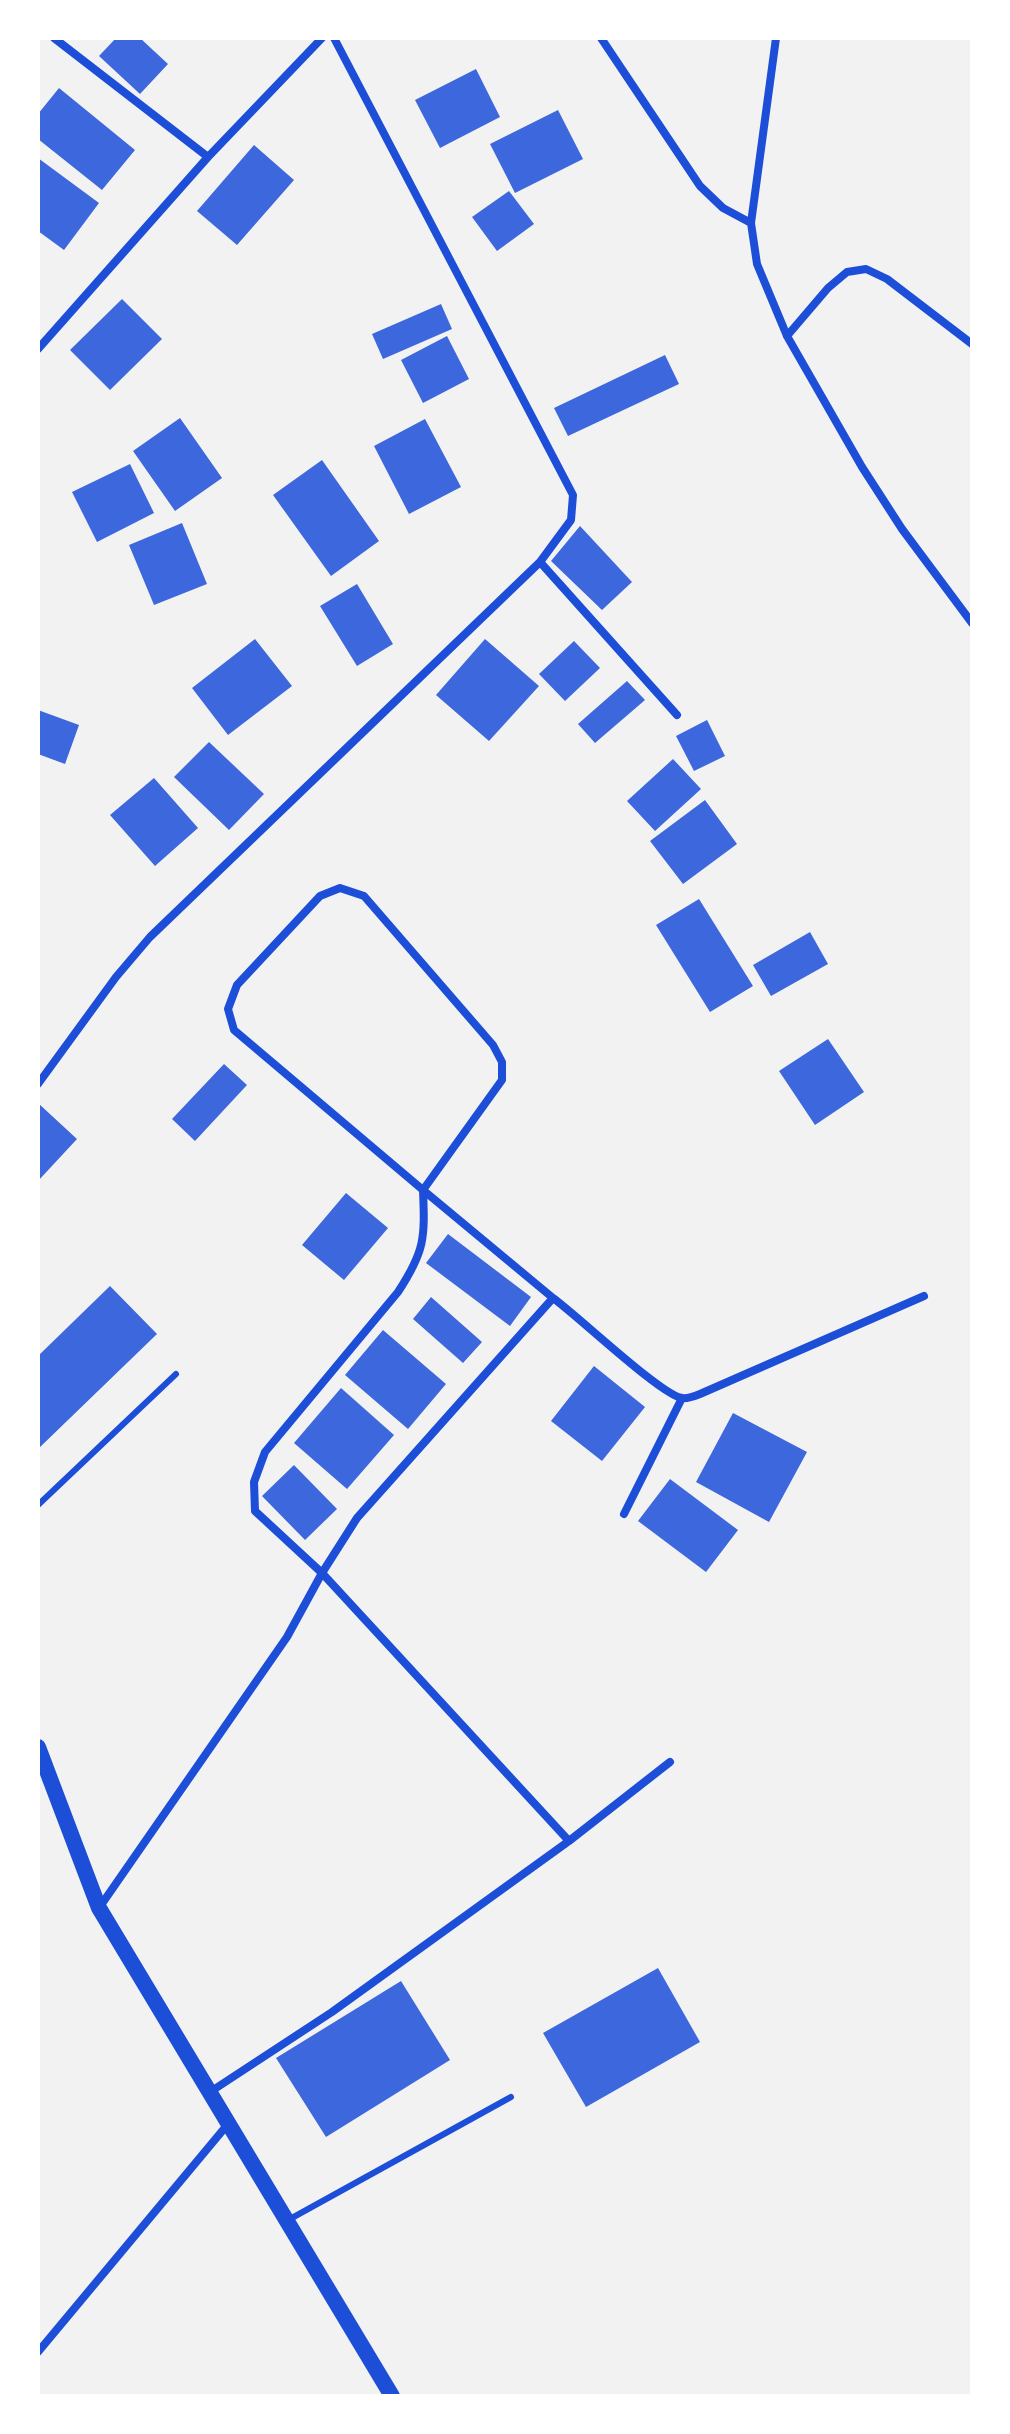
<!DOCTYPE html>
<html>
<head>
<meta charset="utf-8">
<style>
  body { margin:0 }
  #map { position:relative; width:1010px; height:2434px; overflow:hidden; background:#f2f2f2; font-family:"PT Sans Narrow",sans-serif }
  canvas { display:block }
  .frame { position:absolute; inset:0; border:40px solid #fff; pointer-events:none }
</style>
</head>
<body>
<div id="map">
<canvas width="1010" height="2434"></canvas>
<div class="frame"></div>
</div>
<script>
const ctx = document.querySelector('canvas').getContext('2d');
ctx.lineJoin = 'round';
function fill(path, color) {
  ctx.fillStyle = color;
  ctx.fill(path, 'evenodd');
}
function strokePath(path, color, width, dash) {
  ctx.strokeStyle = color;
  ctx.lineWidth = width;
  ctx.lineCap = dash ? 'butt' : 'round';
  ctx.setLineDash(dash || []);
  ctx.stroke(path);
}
fill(new Path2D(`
  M116 38H140L168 64 140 94 99 56Z
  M476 69 500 117 440 148 415 100Z
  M59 88 135 150 102 190 38 139V114Z
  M558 110 583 159 515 193 490 144Z
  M254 145 294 180 237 245 197 211Z
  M38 158 99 203 64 250 38 231Z
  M509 191 534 224 497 251 472 217Z
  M122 299 162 339 110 390 70 350Z
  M441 304 452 329 383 359 372 334Z
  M447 336 469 379 423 403 401 360Z
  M665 355 679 384 568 436 554 408Z
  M180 418 222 478 175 511 133 451Z
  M425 419 461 487 409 514 374 446Z
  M322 460 379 541 331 576 273 495Z
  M130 464 154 513 97 542 72 492Z
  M182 523 207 584 154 605 129 545Z
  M580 526 632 582 602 610 551 561Z
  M357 584 393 644 357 666 320 606Z
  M255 639 292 686 228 735 192 688Z
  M485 639 539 686 489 741 436 695Z
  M574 641 600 668 565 701 539 674Z
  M627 681 645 700 595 743 578 724Z
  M38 710 79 725 65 764 38 754Z
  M707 720 725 756 694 771 676 736Z
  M209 742 264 794 229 830 174 777Z
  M673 759 701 789 655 831 627 801Z
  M154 778 198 828 155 866 110 815Z
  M705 800 737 844 683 884 650 841Z
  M699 899 753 986 710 1012 656 925Z
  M810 932 828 964 771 996 753 965Z
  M828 1039 864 1092 815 1125 779 1071Z
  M224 1064 247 1085 195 1141 172 1119Z
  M38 1103 77 1139 38 1181Z
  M346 1193 388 1228 344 1280 302 1245Z
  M448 1234 531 1297 510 1326 426 1263Z
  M110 1286 157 1334 38 1449V1356Z
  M431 1297 482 1342 463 1363 413 1319Z
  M383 1330 446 1384 408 1429 345 1375Z
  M594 1366 645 1407 602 1461 551 1421Z
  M341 1388 394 1435 347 1489 294 1443Z
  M733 1413 807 1452 769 1522 696 1482Z
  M294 1465 337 1509 305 1540 262 1496Z
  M670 1479 738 1530 706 1572 638 1521Z
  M658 1968 700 2042 586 2107 543 2033Z
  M401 1981 450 2060 326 2137 276 2058Z`), '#3d67dc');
strokePath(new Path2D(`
  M38 1505 176 1374
  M290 2219 511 2097`), '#1d4ed8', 6);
strokePath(new Path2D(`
  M54 38 208 157
  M601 38 700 186 723 208 751 223 757 264 787 336 862 467 902 529 972 623
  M751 223 776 38
  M787 336 828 288 847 272 866 269 887 279 972 344
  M38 349 208 157 322 38
  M540 562 677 715
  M38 1084 116 977 150 937 540 562 571 520 573 495 334 38
  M553 1298 423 1190 502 1080V1062L493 1045 364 896 340 888 320 896 237 985 228 1009 234 1030 423 1190C425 1238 425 1251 398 1292L265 1452 254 1482 255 1511 322 1573 569 1841
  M624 1514 682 1398
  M99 1908 287 1637 322 1573 357 1518 553 1298C578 1316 661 1395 682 1398 687 1399 695 1396 700 1394L924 1296
  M210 2092 332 2012 569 1841 670 1762
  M38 2352 228 2124`), '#1d4ed8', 8);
strokePath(new Path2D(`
  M38 1747 99 1908 392 2396`), '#1d4ed8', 16);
</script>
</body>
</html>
